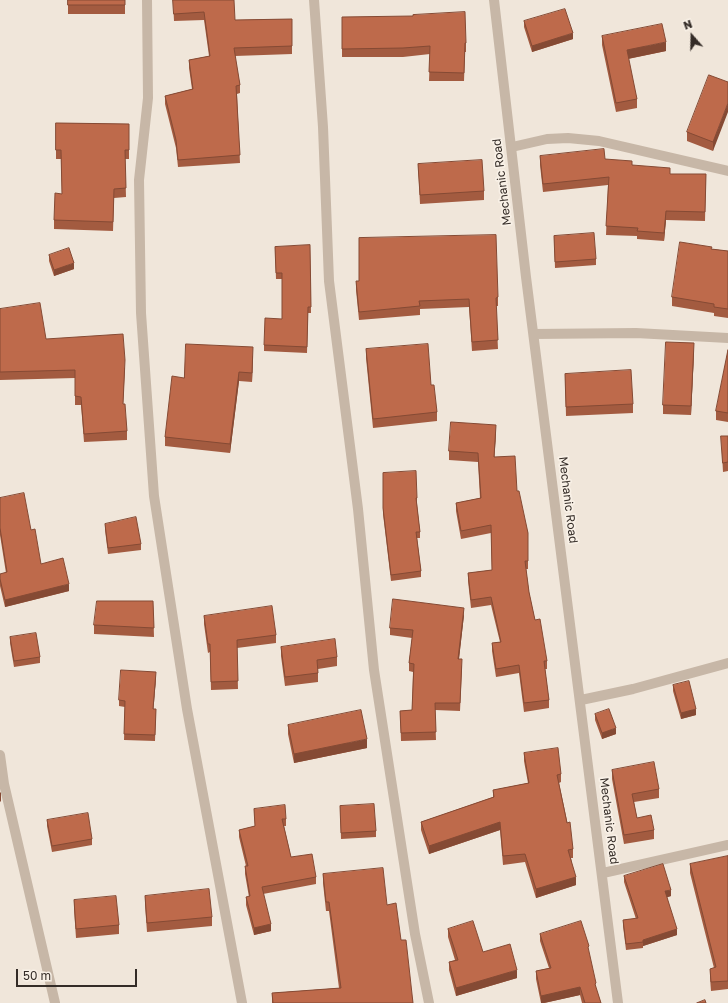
<!DOCTYPE html>
<html>
<head>
<meta charset="utf-8">
<style>
  body { margin:0 }
  #map { position:relative; width:728px; height:1003px; overflow:hidden; background:#f0e6da; font-family:"Golos Text",sans-serif }
  canvas { display:block }
  .north { position:absolute; left:672px; top:16px; width:40px; height:40px; -webkit-text-stroke:3px #f8f0e6; paint-order:stroke; rotate:340deg; font-size:11px; font-weight:700; line-height:16px; text-align:center; color:#342c27 }
  .north::after { content:''; display:block; margin:auto; width:14px; height:18px; background:#342c27; clip-path:polygon(50% 0,100% 100%,50% 72%,0 100%) }
  .scale { position:absolute; left:16px; top:969px; width:121px; height:18px; box-sizing:border-box; border:2px solid #342c27; border-top:0; padding-left:5px; font-size:12px; line-height:14px; white-space:nowrap; color:#342c27; -webkit-text-stroke:3px #f8f0e6; paint-order:stroke }
</style>
</head>
<body>
<div id="map">
<canvas width="728" height="1003"></canvas>
<div class="north">N</div>
<div class="scale">50 m</div>
</div>
<script>
const ctx = document.querySelector('canvas').getContext('2d');
ctx.lineJoin = 'round';
function strokePath(path, color, width, dash) {
  ctx.strokeStyle = color;
  ctx.lineWidth = width;
  ctx.lineCap = dash ? 'butt' : 'round';
  ctx.setLineDash(dash || []);
  ctx.stroke(path);
}
function fill(path, color) {
  ctx.fillStyle = color;
  ctx.fill(path, 'evenodd');
}
function write(font, color, halo, rows, align = 'center') {
  ctx.font = font + ' "Golos Text",sans-serif';
  ctx.lineWidth = 3.5;
  ctx.setLineDash([]);
  ctx.textBaseline = 'middle';
  ctx.strokeStyle = halo;
  ctx.fillStyle = color;
  for (const [text, x, y, turn = 0] of rows) {
    ctx.save();
    ctx.translate(x, y);
    ctx.rotate((+turn || 0) * Math.PI / 180);
    ctx.textAlign = isNaN(turn) ? turn : align;
    if (halo) ctx.strokeText(text, 0, 0);
    ctx.fillText(text, 0, 0);
    ctx.restore();
  }
}
strokePath(new Path2D(`
  M147 0 148 98 139 180 141 313 154 496 187 709 242 1003
  M314 0 323 127 329 281 358 509 374 670 415 934 429 1003
  M494 0 526 277 618 1003
  M512 147 547 139 568 138 599 141 728 171
  M534 334 636 333 728 338
  M581 700 633 689 728 663
  M0 755 4 784 55 1003
  M603 873 728 845`), '#c7b7a7', 10);
fill(new Path2D(`
  M68 0H125V14H68Z
  M173 0 235 20 292 19V54L235 56 240 85V93L237 94 240 163 178 167 176 148 165 104V96L192 89 189 68V60L209 56 204 20 174 21Z
  M342 17 466 43V52H465L464 81H429L430 54 403 57H342Z
  M524 21 573 39 532 52 524 27Z
  M602 36 666 51 628 59 637 99V108L616 112 602 45Z
  M728 82 713 151 687 141V132Z
  M56 123 129 124V159H125L126 197 114 198 113 231 54 229V220L62 194 61 159H56Z
  M540 156 605 159 670 174H706L705 221 666 220 664 241 637 239V236L606 235 608 185 543 192 540 165Z
  M418 164 484 191V200L420 204Z
  M554 236 596 259V265L555 268Z
  M310 245 311 313H308L307 353 264 351V345L282 319V279H276L275 247Z
  M712 249 728 251V318L714 316V313L672 306V297Z
  M49 255 74 269 54 276 49 261Z
  M356 281 498 297V306H496L498 349 472 351 469 307 420 309V315L359 320 356 290Z
  M0 309 46 339 125 368 123 404 127 431V440L84 442 81 405H75V378L0 380Z
  M366 349 431 385 437 412V421L373 428 366 358Z
  M728 350V422L716 420V411Z
  M694 352 691 415 663 414V405Z
  M253 356 252 382 239 381 230 453 165 446V437L184 378Z
  M565 374 633 404V413L566 416Z
  M496 433 494 457 517 491 528 533V569H526L529 592 535 620 547 661V669H545L549 700V708L524 712 519 673 496 677 492 651V643L500 642 491 605 471 608 468 581V573L492 570 491 533 461 539 456 511V503L480 498 478 462 449 460V451Z
  M721 436H728V471L723 472Z
  M383 473 417 498V504L420 532V538H417L421 571V577L391 581 383 514Z
  M0 498 31 530 41 564 69 591 5 607 0 586V574L6 573 0 535Z
  M105 524 141 544V550L108 554 105 530Z
  M153 601 154 637 94 634V625Z
  M464 615 459 659 462 667 460 711 435 710 436 740 401 741 400 711 412 710 413 672 409 671V663L412 638 390 635V628Z
  M204 616 276 635V643L237 648 238 689 211 690 210 652 208 653 204 624Z
  M10 637 40 657V663L14 667 10 643Z
  M281 647 337 657V666L318 669V682L285 686 281 656Z
  M156 678 153 709H156L155 741 124 740 125 707 119 706V700Z
  M673 685 696 715 681 719 673 691Z
  M595 714 616 734 602 739 595 720Z
  M288 725 367 748 294 763 288 734Z
  M524 753 561 774V782L559 783 573 849V858H571L576 885 536 898 525 862 503 865 500 830 429 854 421 830V822L493 797V790L528 783 524 761Z
  M612 770 659 789V798L634 802 637 818 654 830V839L624 844 612 779Z
  M340 806 376 831V837L341 839Z
  M254 809 286 819V826H284L291 857 316 877V884L263 894 271 931 254 935 246 905V897H249L245 874V866H246L239 837V830L255 826Z
  M47 820 92 839V845L52 852 47 826Z
  M728 856V989L711 991 710 978V969L714 968 690 873V864Z
  M323 874 387 905 401 940 413 1003H272V993L339 988 329 911H326L323 883Z
  M624 876 671 896 667 897 677 935 643 946V948L626 950 623 926V920L636 919 624 882Z
  M145 896 212 917V926L147 932 145 905Z
  M74 900 119 925V934L76 938 74 909Z
  M448 929 483 952 517 978 456 996 449 970V962L455 960 448 937Z
  M540 934 589 954 596 988 601 1003H582L580 995 544 1003H541L536 979V971L549 968 540 941Z`), '#a35b40');
fill(new Path2D(`
  M573 33V39L532 52V46Z
  M666 42V51L627 59V50Z
  M728 103V112L713 151V142Z
  M666 211V220L664 241V233Z
  M74 263V269L54 276V270Z
  M694 343V352L691 415V406Z
  M253 347V356L252 382V373Z
  M239 372V381L230 453V444Z
  M496 425V433L494 465V457Z
  M69 584V591L5 607V600Z
  M464 608V615L458 667V659Z
  M156 672V678L153 715V709Z
  M696 709V715L681 719V713Z
  M616 728V734L602 739V733Z
  M367 739V748L294 763V754Z
  M1 792V801L0 802V793Z
  M500 822V830L429 854V846Z
  M576 877V885L536 898V889Z
  M671 890V896L665 898V891Z
  M271 924V931L254 935V928Z
  M677 929V935L643 946V940Z
  M517 970V978L456 996V988Z
  M580 987V995L544 1003H541V996Z`), '#854a34');
const building = new Path2D(`
  M68 0H125V5H68Z
  M173 0H234L235 20 292 19V46L234 48 240 85 236 86 240 155 178 160 176 140 165 96 193 89 189 60 210 56 204 12 174 14Z
  M565 9 573 33 532 46 524 21Z
  M465 12 466 43H465L464 73 429 72 430 46 403 48 342 49V17L413 16V15Z
  M662 24 666 42 627 50 637 99 616 103 602 36Z
  M709 75 728 82V103L713 142 687 132Z
  M56 123 129 124V150H125L126 188 114 189 113 222 54 220 55 193 62 194 61 150H56Z
  M604 149 605 159 632 161V165L670 168V174H706L705 212 666 211 664 233 637 231 638 228 606 226 609 177 543 184 540 156Z
  M482 160 484 191 420 195 418 164Z
  M594 233 596 259 555 262 554 236Z
  M496 235 498 297 496 298 498 340 472 342 469 299 419 301 420 306 359 312 356 281H359V238Z
  M680 242 712 247 711 249 728 251V309L714 307V304L672 297Z
  M310 245 311 307H308L307 347 264 345 265 318 282 319V273H276L275 247Z
  M69 248 74 263 54 270 49 255Z
  M40 303 46 339 123 334 125 360 123 404H125L127 431 84 434 81 397 75 396V370L0 372V309Z
  M666 342 694 343 691 406 663 405Z
  M186 344 253 347 252 373 239 372 230 444 165 437 172 376 184 378Z
  M428 344 431 385H434L437 412 373 419 366 349Z
  M728 350V413L716 411Z
  M631 370 633 404 566 407 565 374Z
  M451 422 496 425 494 457 515 456 517 491H519L528 533V561H525L529 592 535 620 540 619 547 661H544L549 700 524 703 519 665 496 669 492 643 501 642 491 597 471 600 468 573 492 570 491 525 461 531 456 503 481 498 478 453 449 451Z
  M721 436H728V462L723 463Z
  M416 471 417 498H416L420 532H416L421 571 391 575 383 508V473Z
  M24 493 31 530 35 529 41 564 63 558 69 584 5 600 0 579V574L7 572 0 528V498Z
  M136 517 141 544 108 548 105 524Z
  M393 599 464 608 458 659H462L460 703H435L436 732 401 733 400 711 412 710 414 664 409 663 413 630 390 628Z
  M97 601H153L154 628 94 625Z
  M272 606 276 635 237 640 238 681 211 682 210 644H208L204 616Z
  M36 633 40 657 14 661 10 637Z
  M335 639 337 657 317 660 318 673 285 677 281 647Z
  M121 670 156 672 153 709H156L155 735 124 734 125 701 119 700Z
  M689 681 696 709 681 713 673 685Z
  M609 709 616 728 602 733 595 714Z
  M361 710 367 739 294 754 288 725Z
  M558 748 561 774 557 775 567 823 570 822 573 849 568 850 576 877 536 889 525 854 503 856 500 822 429 846 421 822 494 797 493 790 529 783 524 753Z
  M654 762 659 789 632 794 637 818 651 815 654 830 624 835 612 770Z
  M374 804 376 831 341 833 340 806Z
  M285 805 286 819H282L291 857 312 854 316 877 262 887 271 924 254 928 246 897 250 896 245 866H248L239 830 255 826 254 809Z
  M88 813 92 839 52 846 47 820Z
  M728 856V981L711 982 710 969 716 967 690 864Z
  M663 864 671 890 665 891 677 929 643 940V942L626 944 623 920 638 918 624 876Z
  M383 868 387 905 396 903 401 940H406L413 1003H273L272 993 341 988 329 902H326L323 874Z
  M209 889 212 917 147 923 145 896Z
  M116 896 119 925 76 929 74 900Z
  M473 921 483 952 510 944 517 970 456 988 449 962 458 960 448 929Z
  M581 921 589 946 588 947 596 983 595 984 601 1003H585L580 987 541 996 536 971 551 968 540 934Z
  M705 1000 706 1003H697Z`);
fill(building, '#be6a4b');
strokePath(building, '#854a34', 1);
write('12px', '#342c27', '#f8f0e6', [
  ["Mechanic Road",502,182,-97],
  ["Mechanic Road",568,500,83],
  ["Mechanic Road",609,821,83]
]);
</script>
</body>
</html>
